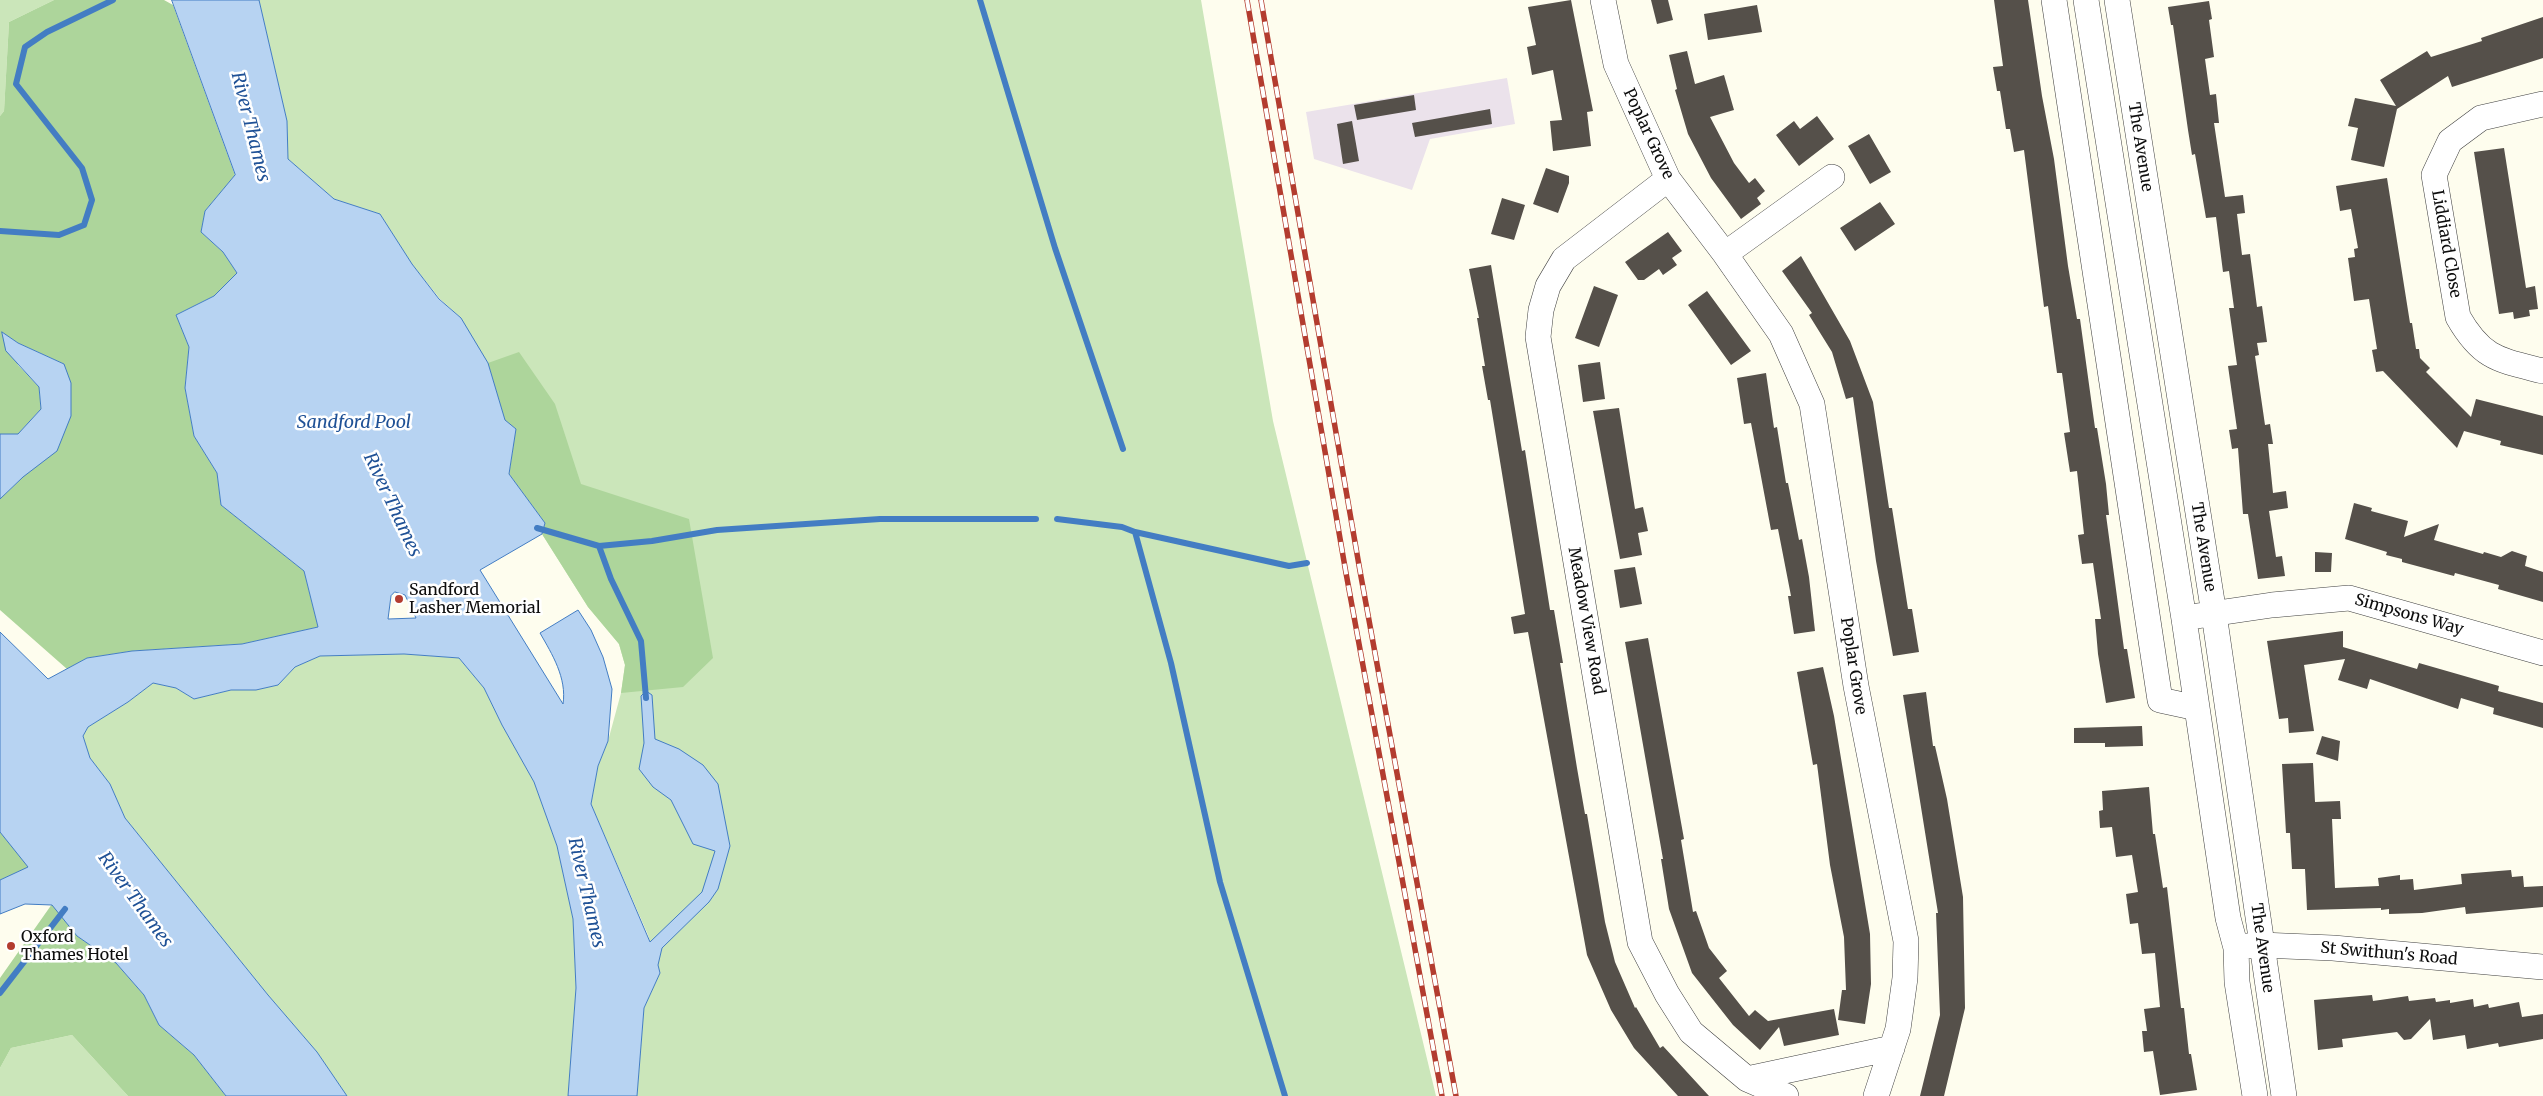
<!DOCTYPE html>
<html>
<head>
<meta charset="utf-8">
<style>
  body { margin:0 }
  canvas { display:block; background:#fefdee }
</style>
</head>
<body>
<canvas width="2543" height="1096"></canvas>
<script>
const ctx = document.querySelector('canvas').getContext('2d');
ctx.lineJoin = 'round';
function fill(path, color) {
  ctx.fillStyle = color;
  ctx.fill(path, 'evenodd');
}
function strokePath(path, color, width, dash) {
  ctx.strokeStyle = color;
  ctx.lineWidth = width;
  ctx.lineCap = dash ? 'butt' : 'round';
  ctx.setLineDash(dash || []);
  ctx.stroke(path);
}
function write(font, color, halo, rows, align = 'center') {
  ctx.font = font + ' Merriweather,serif';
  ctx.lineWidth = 5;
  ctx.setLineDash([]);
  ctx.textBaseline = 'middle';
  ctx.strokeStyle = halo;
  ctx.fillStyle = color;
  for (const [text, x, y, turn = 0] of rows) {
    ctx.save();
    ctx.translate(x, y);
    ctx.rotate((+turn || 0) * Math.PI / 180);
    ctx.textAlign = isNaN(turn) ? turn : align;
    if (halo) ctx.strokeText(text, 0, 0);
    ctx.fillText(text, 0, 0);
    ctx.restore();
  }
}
fill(new Path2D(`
  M1507 78 1515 124 1430 139 1412 190 1314 159 1306 112Z`), '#ebe2eb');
fill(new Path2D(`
  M0 0H54L9 22 4 111 0 116Z
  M259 0H1201L1273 421 1436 1096H637L644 1008 660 973 648 935 591 804 598 766 608 741 621 693 625 665 619 644 588 607 542 534 545 523 461 318 440 299 412 264 380 214 334 199 288 159 287 121Z
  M404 654 459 658 484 688 502 725 534 782 557 846 573 919 576 988 568 1096H347L317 1052 268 995 125 818 110 784 90 758 83 736 88 727 128 702 153 683 176 688 194 699 231 690H256L278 685 295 667 320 656Z
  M72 1035 128 1096H0V1068L11 1048Z`), '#cbe6ba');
fill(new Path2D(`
  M54 0H164L173 5 235 175 205 211 201 232 223 252 237 273 214 296 176 315 189 347 185 388 194 436 217 473 221 505 304 571 318 627 242 644 132 651 87 658 67 669 0 610V499L23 477 64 364 18 343 2 333 18 365 39 387 41 409 18 434H0V116L4 111 9 22Z
  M519 352 555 404 581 484 689 519 713 658 683 687 621 693 625 665 619 644 588 607 542 534 545 523 509 474 516 429 505 420 488 363Z
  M0 832 29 867 0 880Z
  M52 904 77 936 116 963 144 995 159 1025 194 1055 226 1096H128L72 1035 11 1048 0 1068V978Z`), '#add59b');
const water = new Path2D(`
  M172 0H259L287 121 288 159 334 199 380 214 412 264 439 299 461 318 488 363 505 420 516 429 509 474 545 523 542 534 480 570 563 704C567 678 552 654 540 633L578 610 591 630 603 657 612 689 608 741 598 766 591 804 650 942 702 892 715 851 693 844 671 800 653 787 639 769 644 743 641 696 646 691 652 695 655 739 679 749 703 765 718 784 730 846 718 889 709 902 662 948 658 965 660 973 644 1008 637 1096H568L576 988 573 919 557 846 534 782 502 725 484 688 459 658 404 654 320 656 295 667 278 685 256 690H231L194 699 176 688 153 683 128 702 88 727 83 736 90 758 110 784 125 818 268 995 317 1052 347 1096H226L194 1055 159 1025 144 995 116 963 77 936 52 905 25 904 0 914V880L28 867 0 832V632L48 679 87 658 132 651 242 644 318 627 304 571 221 505 217 473 194 436 185 388 189 347 176 315 214 296 237 273 223 252 201 232 205 211 235 175ZM395 592 405 595 416 618 388 619 391 596Z
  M2 332 18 343 64 364 71 383V416L57 451 23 477 0 499V434H18L41 409 39 387 6 351Z`);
fill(water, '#b7d3f2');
strokePath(water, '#437dc3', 1);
strokePath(new Path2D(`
  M980 0 1055 248 1123 449
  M0 231 59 235 84 225 92 200 82 168 16 84 25 47 47 32 113 0
  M1057 519 1122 527 1135 532 1289 566 1307 563
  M537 528 599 546 652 541 717 530 880 519H1036
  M1135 532 1171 663 1220 882 1285 1096
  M599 546 611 579 641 641 646 698
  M0 993 65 909`), '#437dc3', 6);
fill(new Path2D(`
  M1571 0 1593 111 1587 112 1591 146 1553 151 1550 121 1562 120 1553 70 1532 75 1527 47 1536 45 1528 7Z
  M1651 0H1668L1673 20 1657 24Z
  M1994 0H2028L2042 96 2054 159 2068 266 2077 319H2080L2095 428H2097L2106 484 2109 515H2106L2124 649H2127L2135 698 2106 703 2098 654 2095 619H2101L2093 563 2082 564 2078 535 2084 534 2077 471 2070 472 2064 433 2070 432 2062 373H2057L2048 306 2044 307 2024 150 2014 152 2010 129H2006L2000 91H1997L1993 67 2003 66Z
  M2209 1 2212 19 2209 20 2214 57 2205 59 2210 95 2216 94 2219 123H2214L2225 197 2243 195 2245 213 2237 214 2242 255 2250 254 2257 307 2262 306 2267 342 2257 343 2259 355 2255 356 2265 425 2270 424 2273 444H2268L2273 493 2286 491 2288 508 2269 511 2276 557 2282 556 2285 576 2258 579 2248 514H2243L2238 448 2232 449 2229 430 2237 429 2228 366 2237 365 2229 308H2234L2229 271 2223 272 2216 217 2206 218 2195 154 2192 155 2188 130 2173 25H2171L2168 7Z
  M1757 5 1762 32 1708 40 1704 14Z
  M2543 17V58L2452 87 2448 76 2397 109 2384 167 2351 160 2358 128 2348 126 2355 98 2396 106 2380 80 2427 51 2431 57 2482 41 2481 38Z
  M1687 51 1695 84 1724 75 1734 110 1710 117 1734 163 1749 183 1755 178 1765 191 1757 198 1761 204 1741 219 1711 178 1688 134 1675 90 1677 89 1669 55Z
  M1414 95 1416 110 1357 120 1354 105Z
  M1490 109 1492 124 1415 137 1412 123Z
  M1817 116 1834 139 1799 166 1776 135 1794 121 1800 129Z
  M1352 121 1359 161 1343 164 1337 124Z
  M1869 134 1891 172 1870 184 1848 146Z
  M2504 148 2526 288 2535 286 2538 309 2529 310 2530 316 2514 319 2513 312 2499 314 2474 152Z
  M1546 168 1569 176V183L1558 213 1533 204Z
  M2387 178 2410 323H2412L2416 349H2419L2420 358 2430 368 2426 372 2471 417 2476 399 2543 416V455L2500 445 2501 441 2464 431 2457 448 2383 371 2376 372 2372 350 2377 349 2369 299 2354 301 2348 258 2355 257 2354 249 2358 248 2351 209 2340 211 2336 186Z
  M1502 198 1525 205 1514 240 1491 234Z
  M1880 202 1895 224 1855 251 1840 228Z
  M1668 232 1682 251 1672 258 1677 265 1663 275 1659 269 1644 280H1638L1625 262Z
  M1801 256 1850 341 1873 402 1889 508H1892L1908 609H1912L1919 652 1893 656 1876 561 1853 397 1846 399 1832 352 1809 315 1812 313 1782 271Z
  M1491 265 1522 451 1525 450 1550 610H1554L1563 663H1560L1577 768 1585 814H1587L1605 922 1615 962 1635 1008 1636 1007 1660 1048 1663 1046 1709 1096H1678L1634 1048 1611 1010 1587 955 1528 632 1514 634 1511 617 1525 614 1490 400H1488L1482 366H1485L1477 318H1479L1469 269Z
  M1594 286 1618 295 1599 347 1575 338Z
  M1707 291 1751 351 1731 365 1688 305Z
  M1600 362 1605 399 1583 402 1578 365Z
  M1766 373 1774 428 1777 427 1786 483H1788L1799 540 1802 539 1809 577 1815 631 1794 634 1788 596H1791L1778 529 1771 530 1751 423 1744 424 1737 378Z
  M1619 408 1635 509 1643 507 1648 531 1638 533 1642 555 1620 559 1593 411Z
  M2354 503 2372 508 2371 511 2408 521 2404 537 2439 524 2434 540 2483 554 2484 552 2501 557 2512 551 2527 556 2525 566 2543 572V602L2498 589 2499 585 2455 573 2454 576 2402 562V559L2386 555 2387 552 2345 539Z
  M2315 552 2332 553 2331 572H2315Z
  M1635 567 1642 604 1620 608 1614 570Z
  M2343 631V647L2417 669 2419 663 2499 686 2498 691 2543 703V728L2493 714 2494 708 2461 698 2458 709 2370 679 2367 689 2338 680 2345 659 2304 665 2314 731 2289 733 2288 718 2279 719 2267 641Z
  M1648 638 1684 839 1681 840 1693 912 1696 911 1709 948 1727 971 1719 978 1749 1016 1755 1010 1768 1021 1834 1009 1839 1035 1784 1046 1779 1027 1760 1050 1733 1025 1692 973 1669 909 1661 859H1663L1625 642Z
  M1823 667 1834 716 1870 934 1871 984 1865 1024 1838 1020 1842 990H1846L1844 937 1830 865 1817 764 1813 765 1797 672Z
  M1926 692 1933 746H1935L1947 799 1963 897 1965 1008 1944 1096H1920L1940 1015 1936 913H1938L1903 695Z
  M2142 726 2143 746 2105 747V743H2074V728Z
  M2322 736 2340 741 2338 761 2316 754Z
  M2313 763 2315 802 2340 801 2341 819H2332L2335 888 2379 886 2378 878 2400 875V880L2413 879 2414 890 2462 884 2461 874 2511 870 2512 877 2523 876 2524 887 2543 886V907L2466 914 2465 907 2422 913 2389 914V909L2381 910V908L2307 910 2305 869H2292L2290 833H2286L2282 764Z
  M2149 787 2153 834H2155L2163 888 2167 887 2181 1008H2184L2189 1054H2191L2197 1090 2160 1095 2153 1051 2144 1052 2142 1031H2147L2144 1009 2160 1007 2155 953 2142 954 2138 923 2130 924 2126 894 2138 892 2132 855 2116 857 2112 827 2100 828 2099 811 2103 810 2102 791Z
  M2372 995 2373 1001 2408 996 2409 1001 2435 998 2436 1002 2450 1000V1003L2473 999 2474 1007 2488 1004 2489 1008 2519 1002 2522 1017 2543 1014V1039L2499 1047 2498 1043 2467 1049 2465 1035 2433 1040 2430 1019 2411 1039 2404 1040 2397 1032 2342 1039 2343 1047 2318 1050 2314 1000Z`), '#55504a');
const minor = new Path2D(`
  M1603 0 1616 64 1668 179 1725 254 1781 334 1812 404 1856 686 1906 941 1905 978 1898 1029 1876 1096
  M2054 0 2160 700 2197 708
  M2086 0 2184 619 2228 918 2236 948 2237 982 2255 1096
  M2117 0 2214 614 2284 1096
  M2543 104 2481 118 2450 141 2434 175 2458 317C2482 359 2499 360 2543 371
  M1668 179 1564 259 1548 286 1541 310 1538 337 1640 942 1667 994 1691 1032 1747 1079 1786 1096
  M1725 254 1832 177
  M2197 616 2272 605 2349 598 2543 653
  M2246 946 2261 945 2333 948 2543 967
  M1747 1079 1892 1048`);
strokePath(minor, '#404040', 26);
strokePath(minor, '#fff', 25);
const rail = new Path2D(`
  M1247 0 1346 573 1442 1096
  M1261 0 1360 571 1456 1096`);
strokePath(rail, '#b33c2f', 5.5);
strokePath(rail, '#fff', 4, [11]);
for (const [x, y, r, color] of [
  [399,599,5,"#b33c2f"],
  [11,946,5,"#b33c2f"]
]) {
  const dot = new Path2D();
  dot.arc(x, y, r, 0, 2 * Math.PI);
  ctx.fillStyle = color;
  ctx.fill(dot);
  strokePath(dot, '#fff', 2);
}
write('16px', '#0d0d0d', '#fff', [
  ["Poplar Grove",1648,134,65],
  ["The Avenue",2140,147,81],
  ["Liddiard Close",2446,244,80],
  ["The Avenue",2203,547,81],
  ["Simpsons Way",2409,615,16],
  ["Meadow View Road",1586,621,80],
  ["Poplar Grove",1853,666,81],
  ["The Avenue",2262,948,82],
  ["St Swithun's Road",2389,954,5]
]);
write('16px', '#0d0d0d', '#fff', [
  ["Sandford",409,590],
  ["Lasher Memorial",409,608],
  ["Oxford",21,937],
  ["Thames Hotel",21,955]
], 'left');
write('italic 18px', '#1f5196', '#fff', [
  ["River Thames",250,127,76],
  ["Sandford Pool",354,423],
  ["River Thames",392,505,65],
  ["River Thames",586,893,77],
  ["River Thames",135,900,54]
]);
</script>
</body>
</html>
